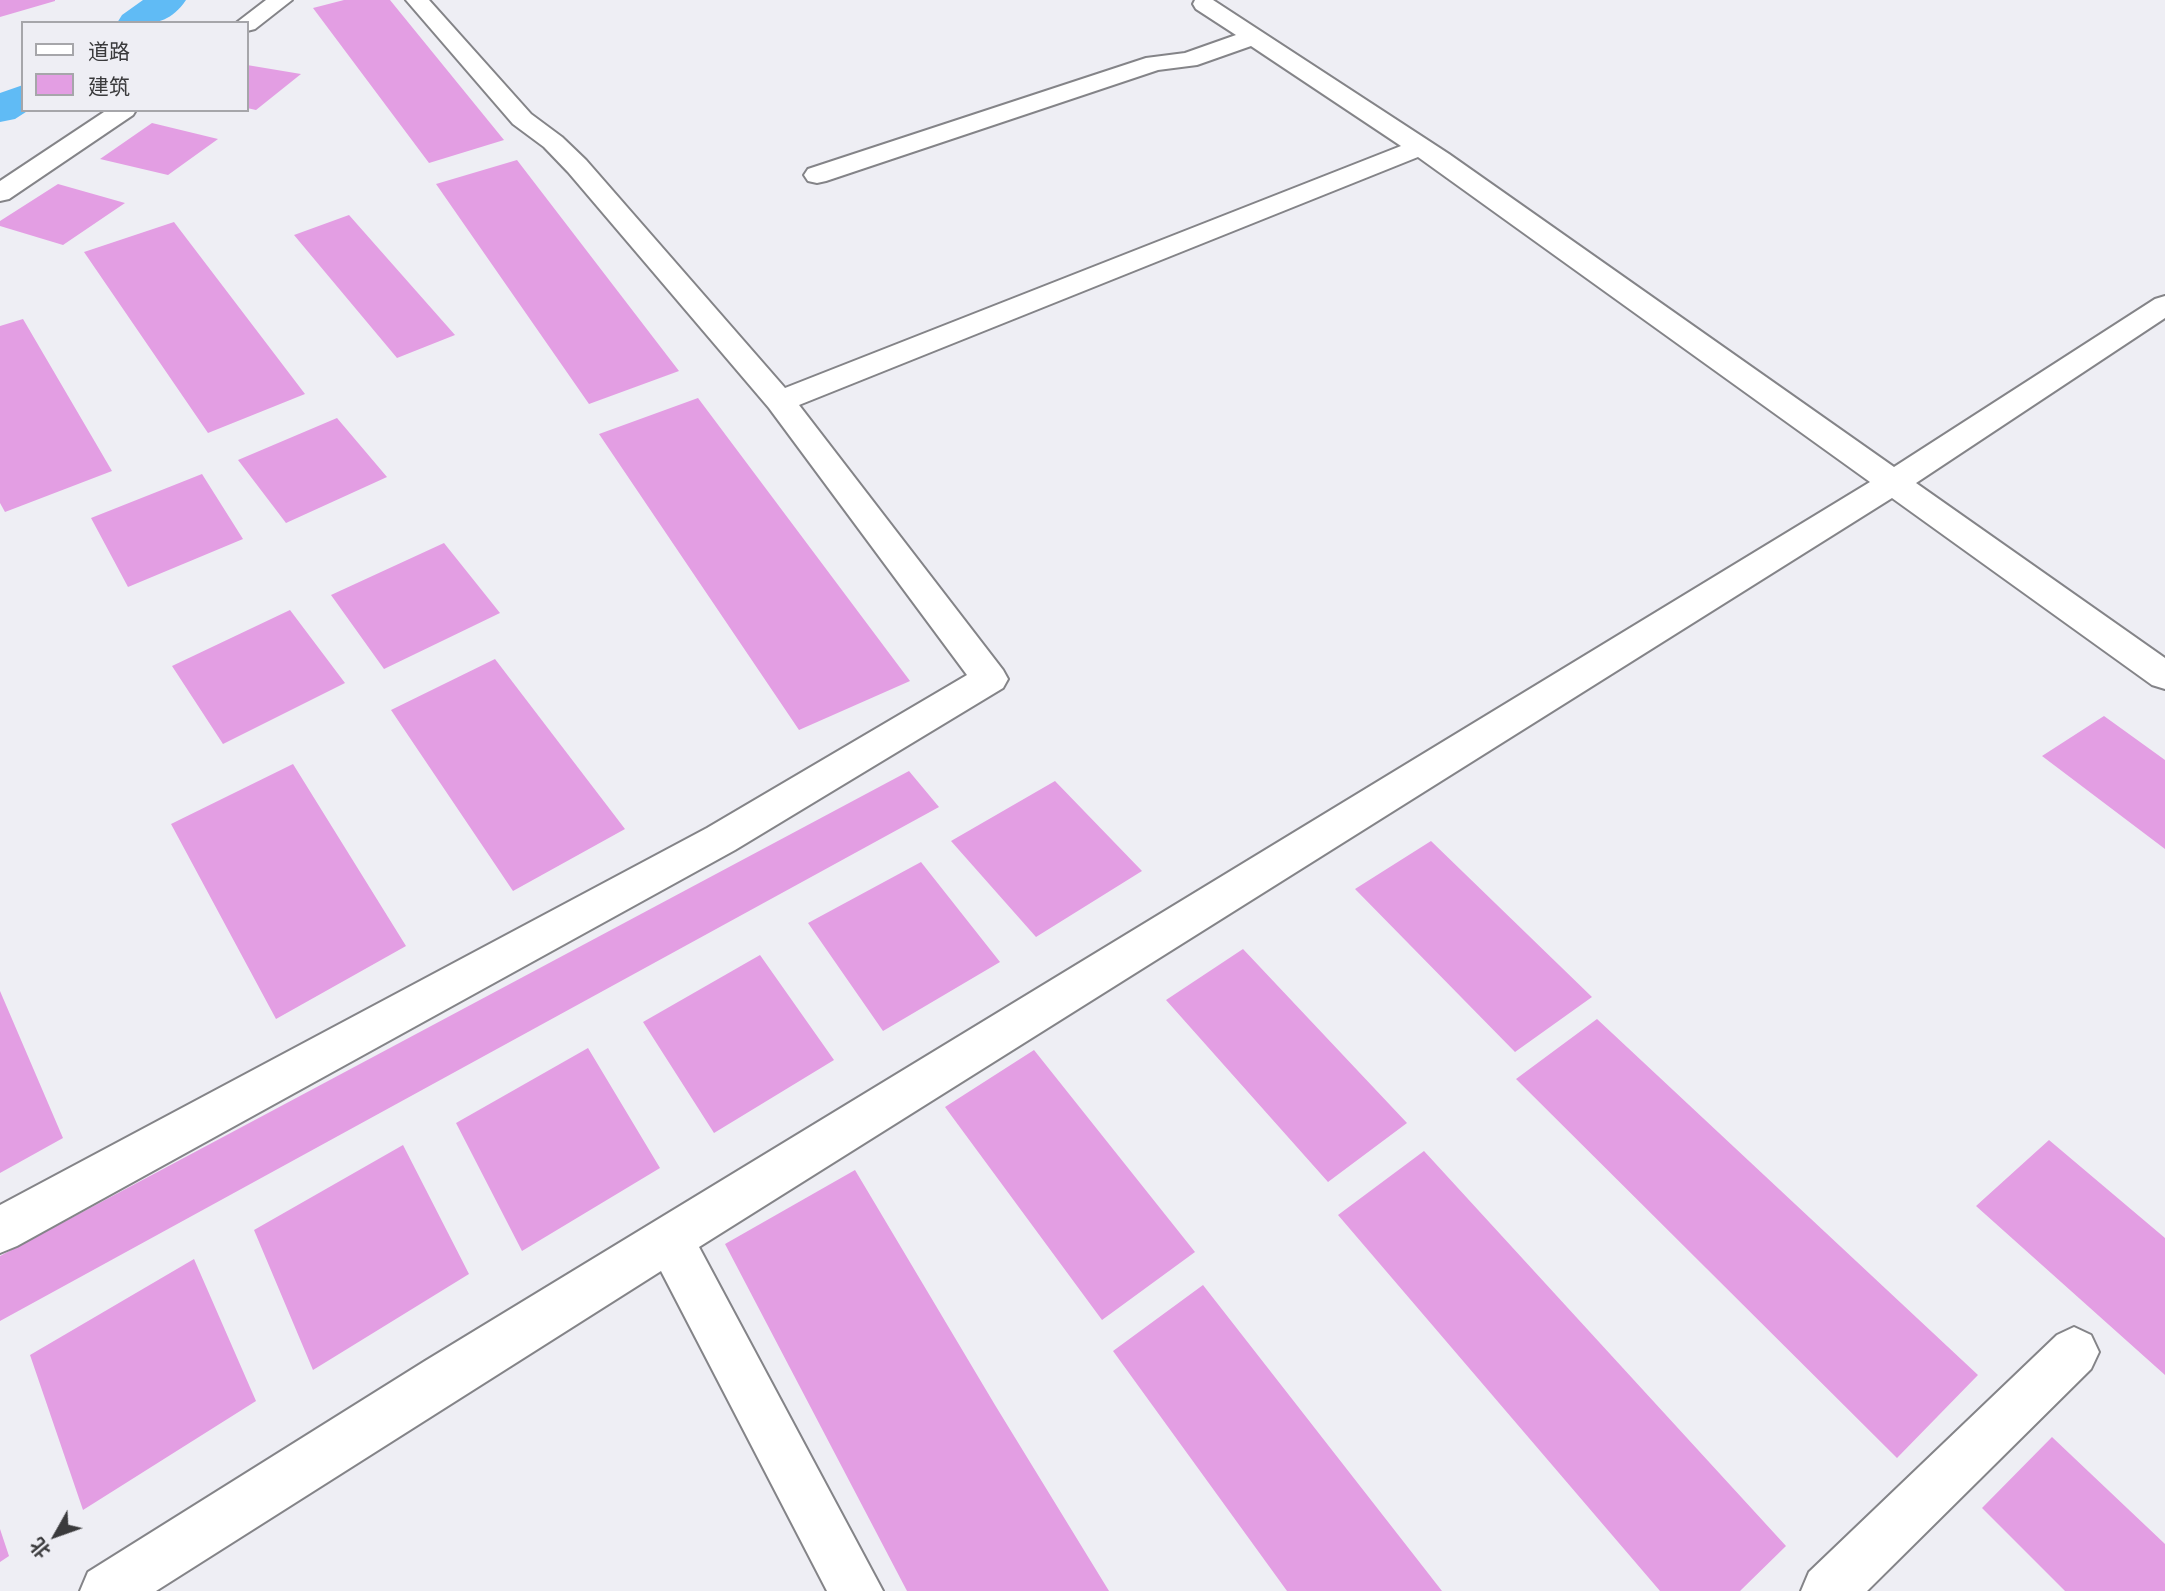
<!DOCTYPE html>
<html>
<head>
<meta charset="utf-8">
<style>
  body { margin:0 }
  #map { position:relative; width:2165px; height:1591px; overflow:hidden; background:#eeeef4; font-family:"Open Sans","Noto Sans SC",sans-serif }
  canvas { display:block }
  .legend { position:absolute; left:21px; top:21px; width:228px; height:91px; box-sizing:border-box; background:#eeeef4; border:2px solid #a6a6aa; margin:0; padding:9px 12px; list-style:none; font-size:21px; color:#3a3a3c }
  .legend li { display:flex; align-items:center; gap:14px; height:35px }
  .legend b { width:35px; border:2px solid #a6a6aa }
  .north { position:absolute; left:21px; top:1500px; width:70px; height:70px; -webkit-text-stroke:5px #eeeef4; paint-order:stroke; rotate:230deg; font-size:19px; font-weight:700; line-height:28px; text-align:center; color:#3a3a3c }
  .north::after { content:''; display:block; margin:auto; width:24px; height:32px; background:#3a3a3c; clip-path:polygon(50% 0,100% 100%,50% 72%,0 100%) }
</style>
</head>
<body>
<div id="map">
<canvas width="2165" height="1591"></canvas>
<ul class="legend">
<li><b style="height:9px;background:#fff"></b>道路</li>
<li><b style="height:19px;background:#e39ee3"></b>建筑</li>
</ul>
<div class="north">北</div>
</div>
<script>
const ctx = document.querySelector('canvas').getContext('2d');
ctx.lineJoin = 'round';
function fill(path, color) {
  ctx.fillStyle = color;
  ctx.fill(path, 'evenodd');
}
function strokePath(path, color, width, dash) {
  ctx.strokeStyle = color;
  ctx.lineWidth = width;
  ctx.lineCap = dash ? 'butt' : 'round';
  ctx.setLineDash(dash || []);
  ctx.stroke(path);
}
fill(new Path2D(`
  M143 0H186C167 28 147 23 117 23L122 15Z
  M23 85V110H29L15 119 0 122V93Z`), '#60bbf5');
fill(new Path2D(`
  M0 0H55V1L0 17Z
  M344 0H390L504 140 429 163 313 8Z
  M247 65 301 74 256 110 247 108Z
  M152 123 218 139 168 175 100 159Z
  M517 160 679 371 589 404 436 184Z
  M58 184 125 203 63 245 0 226V221Z
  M349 215 455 335 397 358 294 235Z
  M174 222 305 394 208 433 84 252Z
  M23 319 112 471 5 512 0 503V326Z
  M698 398 910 681 799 730 599 434Z
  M337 418 387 477 286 523 238 460Z
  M202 474 243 539 128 587 91 518Z
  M444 543 500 613 384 669 331 595Z
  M290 610 345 683 223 744 172 666Z
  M495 659 625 829 513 891 391 710Z
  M2104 716 2165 760V849L2042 756Z
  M293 764 406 946 276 1019 171 824Z
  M909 771 939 807 0 1321V1256Z
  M1055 781 1142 871 1036 937 951 841Z
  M1431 841 1592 997 1515 1052 1355 889Z
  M921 862 1000 962 883 1031 808 923Z
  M1243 949 1407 1123 1328 1182 1166 1000Z
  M760 955 834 1060 714 1133 643 1022Z
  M0 991 63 1138 0 1173Z
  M1597 1019 1978 1375 1897 1458 1516 1079Z
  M588 1048 660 1168 522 1251 456 1123Z
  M1034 1050 1195 1252 1102 1320 945 1107Z
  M2049 1140 2165 1238V1375L1976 1206Z
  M403 1145 469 1274 313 1370 254 1230Z
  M1424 1151 1786 1546 1740 1591H1660L1338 1215Z
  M855 1170 995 1405 1109 1591H907L725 1244Z
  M194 1259 256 1401 83 1510 30 1355Z
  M1203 1285 1442 1591H1287L1113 1351Z
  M2052 1437 2165 1544V1591H2065L1982 1508Z
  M0 1529 9 1556 0 1562Z`), '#e39ee3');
const minor = new Path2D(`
  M266 0H292L255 29 247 31V23H236Z
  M406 0H429L531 114 562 137 586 160 785 388 1401 146 1251 46 1197 65 1158 70 826 181 817 183 808 181 804 175 808 169 1146 58 1185 53 1236 35 1196 9 1193 4 1195 0H1213L1449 154 1894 467 2155 299 2165 296V318L1916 483 2165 658V689L2152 685 1892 498 699 1247 883 1591H827L661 1271 156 1591H80L88 1572 425 1361 1870 482 1418 157 799 405 1003 670 1008 679 1003 688 735 850 17 1246 0 1253V1205L707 828 967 675 769 408 568 172 544 147 513 124Z
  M107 110H136L133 115 9 199 0 201V181Z
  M2074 1327 2091 1335 2099 1352 2091 1369 1867 1591H1801L1809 1572 2057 1335Z`);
strokePath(minor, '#848488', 4);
fill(minor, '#fff');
</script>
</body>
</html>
